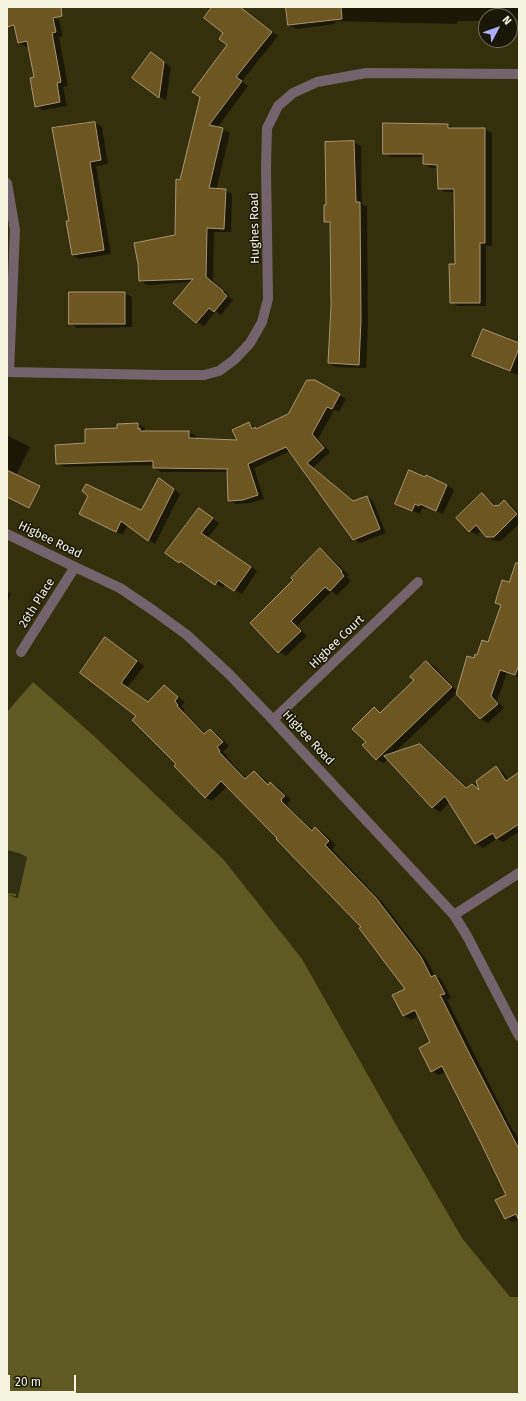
<!DOCTYPE html>
<html>
<head>
<meta charset="utf-8">
<style>
  body { margin:0 }
  #map { position:relative; width:526px; height:1401px; overflow:hidden; background:#33300b; font-family:"Fira Sans",sans-serif }
  canvas { display:block }
  .frame { position:absolute; inset:0; border:8px solid #f5f4e0; pointer-events:none }
  .north { position:absolute; left:478px; top:8px; width:40px; height:40px; box-sizing:border-box; background:#181708; border:1px solid #706f5e; border-radius:50%; rotate:49deg; font-size:11px; font-weight:700; line-height:16px; text-align:center; color:#f5f4e0 }
  .north::after { content:''; display:block; margin:auto; width:14px; height:18px; background:#afaefa; clip-path:polygon(50% 0,100% 100%,50% 72%,0 100%) }
  .scale { position:absolute; left:8px; top:1375px; width:68px; height:18px; box-sizing:border-box; border:2px solid #f5f4e0; border-top:0; padding-left:5px; font-size:12px; line-height:14px; white-space:nowrap; color:#f5f4e0; -webkit-text-stroke:3px #181708; paint-order:stroke }
</style>
</head>
<body>
<div id="map">
<canvas width="526" height="1401"></canvas>
<div class="frame"></div>
<div class="north">N</div>
<div class="scale">20 m</div>
</div>
<script>
const ctx = document.querySelector('canvas').getContext('2d');
ctx.lineJoin = 'round';
function fill(path, color) {
  ctx.fillStyle = color;
  ctx.fill(path, 'evenodd');
}
function strokePath(path, color, width, dash) {
  ctx.strokeStyle = color;
  ctx.lineWidth = width;
  ctx.lineCap = dash ? 'butt' : 'round';
  ctx.setLineDash(dash || []);
  ctx.stroke(path);
}
function write(font, color, halo, rows, align = 'center') {
  ctx.font = font + ' "Fira Sans",sans-serif';
  ctx.lineWidth = 3;
  ctx.setLineDash([]);
  ctx.textBaseline = 'middle';
  ctx.strokeStyle = halo;
  ctx.fillStyle = color;
  for (const [text, x, y, turn = 0] of rows) {
    ctx.save();
    ctx.translate(x, y);
    ctx.rotate((+turn || 0) * Math.PI / 180);
    ctx.textAlign = isNaN(turn) ? turn : align;
    if (halo) ctx.strokeText(text, 0, 0);
    ctx.fillText(text, 0, 0);
    ctx.restore();
  }
}
fill(new Path2D(`
  M33 682 94 736 223 859 302 959 395 1123 462 1238 510 1297H519V1394H7V712Z`), '#5f5a24');
fill(new Path2D(`
  M7 7H39L59 20 63 36 59 37 68 86 63 87 67 106 43 110 36 106 35 78 29 46 27 47 19 43 16 30 9 26 7 18Z
  M213 7H240L278 36 242 81 248 86 217 128 223 129 230 133 216 190H225L232 194 231 232H214L213 281 229 295 228 296 233 300 221 315 216 311 204 326 197 322 174 303 192 282 147 285 140 281 176 236 181 181 228 45Z
  M287 7H519V20L510 21V16H486V21H457V24L335 21V24L296 29 289 25Z
  M151 53 171 67 166 101 133 77Z
  M94 123 102 127 108 164 96 166 111 254 80 259 72 255 70 222Z
  M448 125 455 129H485L492 133V246H486V306H458L451 302 456 265 455 192H445L439 188 438 168H431L424 164V157H391L384 153Z
  M354 142 361 146 362 204 367 207 368 324 366 368 336 367 329 363 332 306 331 225 325 221 327 206 326 143Z
  M125 293 132 297V327L77 328 70 323Z
  M519 344V370L517 375 473 356Z
  M314 381 346 399 339 412 334 410 318 439 330 452 313 468 355 502 367 497 373 501 386 533 360 543 354 539 290 451 254 468 264 499 250 503 236 504 229 500 228 472H161L154 468V465L64 467 57 463 86 444 118 429 138 424 145 428 144 432H189L196 436 195 440 238 441 249 423 258 430 289 415Z
  M7 435 30 447 14 480 7 477Z
  M425 479 447 485 454 490 443 514 427 507V509L422 508 420 514 403 507Z
  M166 483 180 494 155 544 128 524 123 535 87 517 141 511Z
  M482 495 489 499 498 507 504 501 511 505 519 514V524L501 541H495L487 536 482 530 477 535 470 531Z
  M199 509 219 523 208 538 257 571 242 594 225 584 223 588 188 565 187 566 180 562 166 553Z
  M320 550 327 554 349 575 347 577 351 581 337 595 332 591 297 626 307 636 286 656 279 652 295 580Z
  M519 587V677L507 673 497 701 504 708 488 723 481 719 457 693 392 755 420 745 427 749 468 788 472 785 480 789 496 768 503 772 509 780 519 773V826L516 828 519 832 503 842 497 839 483 848 476 844 450 802 440 812 433 808 388 759 384 763 376 759 367 742 374 708 381 713 415 680 426 662 434 666 458 692 475 660 489 643 502 606 496 602Z
  M7 591 11 594 7 604Z
  M105 638 144 666 127 688 148 703 164 687 171 691 185 702 181 706 185 710 183 711 206 734 210 730 217 734 229 746 223 752 227 755 226 756 247 779 254 772 261 776 269 784 271 783 278 787 291 800 287 804 289 805 288 806 313 830 315 828 322 832 336 845 332 849 383 903 428 962 435 976 442 980 451 998 447 1000 513 1131 515 1132 519 1140V1219L513 1222 506 1218 507 1195 446 1072 439 1075 431 1071V1043L419 1016 411 1020 404 1016 394 996 407 989 363 927 228 786 212 801 205 797 138 716 81 673Z
  M7 850 19 853 27 857 18 898 7 895 16 896V894L7 893Z`), '#0007');
const building = new Path2D(`
  M7 7H61L62 16 53 18 56 32 52 33 61 82 57 83 60 102 35 107 30 78 34 77 27 41 18 43 14 25 7 27Z
  M212 7H240L272 32 236 77 242 81 209 125 223 128 209 188 226 189 224 229 207 228 206 277 223 291H222L227 296 214 312 209 308 196 323 173 303 193 279 139 281 138 264 134 243 175 235 176 179 180 180 200 97 192 92 227 45 219 39 223 33 204 18Z
  M286 7H341L342 19 288 25Z
  M151 52 164 62 159 98 132 78Z
  M95 122 101 160 90 162 104 250 72 255 66 221H69L52 128Z
  M383 123 448 124V128H485V243H480V303H450L449 264H455L454 189H438L437 165 423 164V154H383Z
  M354 141 356 202H360L361 320 359 365 328 363 331 306 330 222H324V205H326L325 142Z
  M69 292H125V324H69Z
  M483 329 519 343V348L510 371 472 356Z
  M307 380H315L340 394 332 409 327 407 312 434 324 448 307 463 353 501 367 496 380 529 353 540 286 447 248 464 258 495 243 500 228 501 227 471 228 469 153 468V461L56 464 55 445 85 443V429L117 428V424L138 423V429L140 428V431H189V438L237 440 232 430 249 422 252 429 255 427 256 429 288 414Z
  M7 470 40 486 29 508 7 497Z
  M409 470 425 477 426 475 447 485 436 511 420 504 419 506 415 504 412 511 395 504Z
  M159 478 174 489 148 541 121 521 116 532 79 514 88 496 82 491 86 484 141 510Z
  M482 493 494 506 496 505 498 506 504 500 517 514 494 537H486L476 525 469 532 456 518Z
  M199 508 213 518 201 533 251 567 234 591 218 580 215 585 180 561 179 563 165 553Z
  M320 548 342 571 341 572 344 576 330 591 325 587 291 621 301 631 278 653 250 623 293 580 291 578Z
  M516 563H519V665L515 675 500 670 491 696 498 704 480 719 456 694 467 656 474 658 475 654 477 655 482 640 488 642 501 605 495 603 502 580 509 582Z
  M105 637 137 661 121 683 148 702 164 685 178 697 175 701 178 705 177 706 204 734 210 729 223 742 217 747 220 751 219 752 245 779 254 771 268 785 270 782 285 796 281 799 282 800 281 801 312 831 315 827 329 841 325 845 376 898 421 957 431 977 435 975 445 994 440 995 469 1053 519 1149V1221L516 1214 505 1219 495 1200 506 1195 480 1141 442 1066 431 1072 419 1048 430 1042 415 1010 403 1016 392 995 405 989 359 928 361 927 276 839 277 838 221 781 205 798 174 766 176 764 132 720 136 716 80 673Z
  M426 661 452 687 376 760 362 745 366 742 352 729 374 707 380 713 414 680 410 677Z
  M420 744 466 788 472 784 479 790 476 781 496 766 506 781 519 772V824L496 839 493 833 475 844 445 796 432 808 384 756Z`);
fill(building, '#6d5622');
strokePath(building, '#a89673', 1);
strokePath(new Path2D(`
  M7 183 15 230 9 372
  M7 372 161 375H204L219 371 234 360 250 343 262 322 268 299 266 167 267 128 278 106 293 93 317 82 366 73 519 74
  M7 534 75 567 120 588 154 611 187 635 229 674 273 720 454 915 467 936 519 1036
  M21 652 75 567
  M273 720 418 582
  M454 915 519 873`), '#73636c', 10);
write('12px', '#f5f4e0', '#181708', [
  ["Hughes Road",255,228,-91],
  ["Higbee Road",50,540,26],
  ["26th Place",37,603,-58],
  ["Higbee Court",337,642,-44],
  ["Higbee Road",308,738,47]
]);
</script>
</body>
</html>
